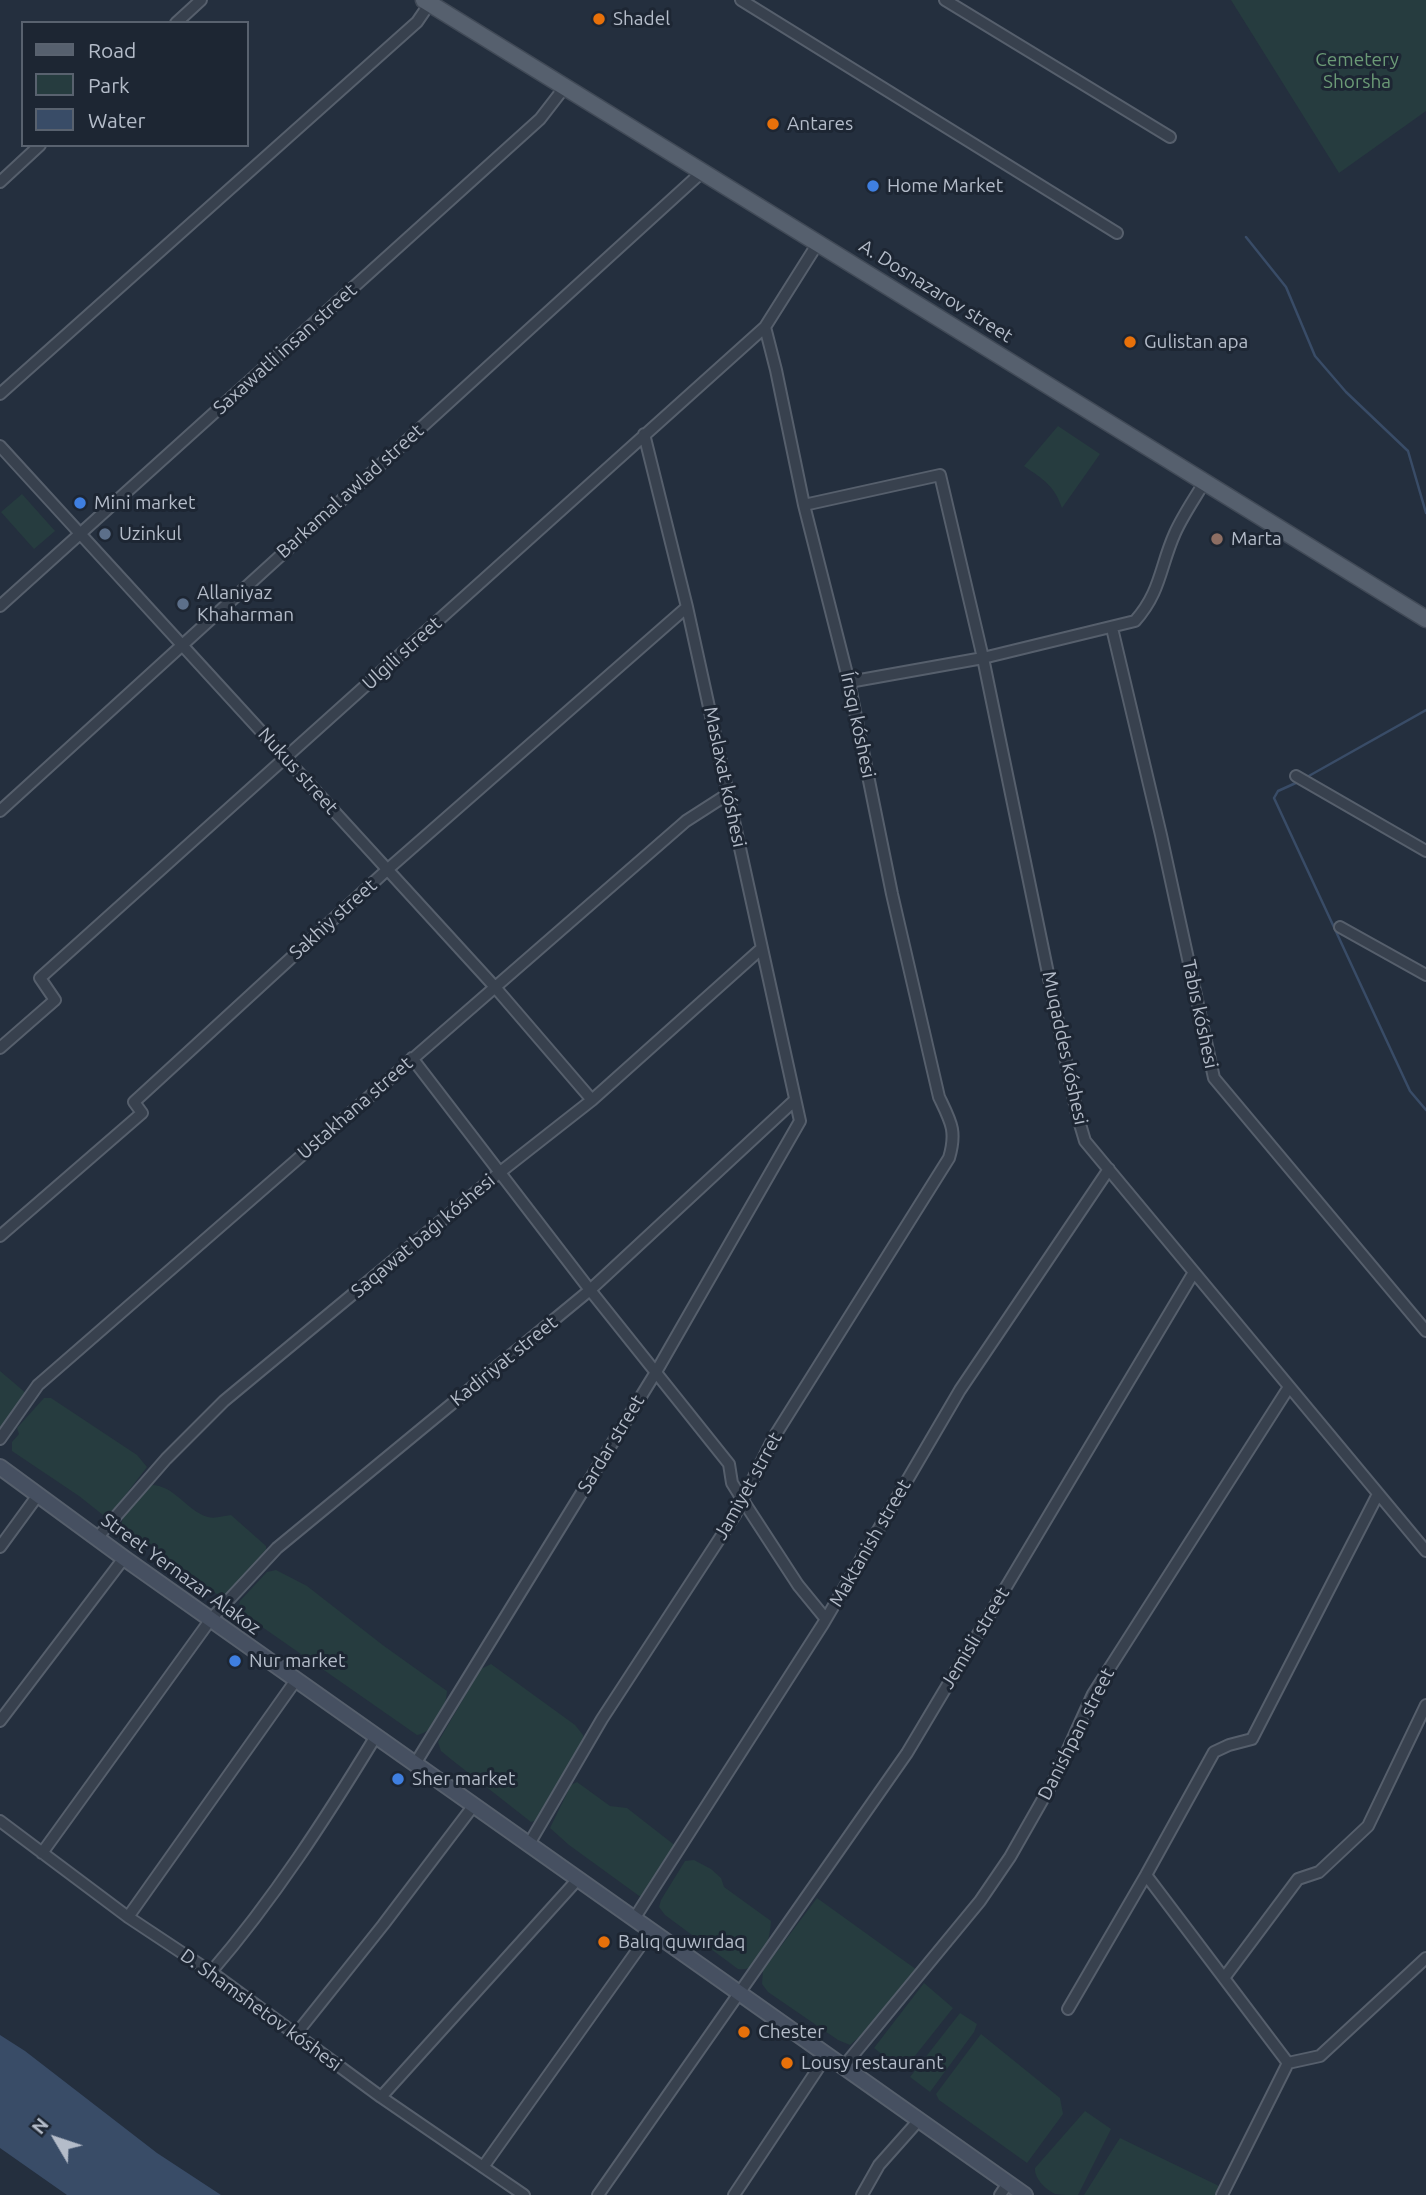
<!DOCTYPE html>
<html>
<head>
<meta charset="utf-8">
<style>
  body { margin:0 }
  #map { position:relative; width:1426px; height:2195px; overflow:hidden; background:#242f3e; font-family:Ubuntu,sans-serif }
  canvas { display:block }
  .legend { position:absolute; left:21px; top:21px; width:228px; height:126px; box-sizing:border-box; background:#1d2633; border:2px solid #59626f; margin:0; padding:9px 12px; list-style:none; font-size:21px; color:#b4bcc9 }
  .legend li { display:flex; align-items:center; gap:14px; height:35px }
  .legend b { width:35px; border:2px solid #59626f }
  .north { position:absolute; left:21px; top:2104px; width:70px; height:70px; -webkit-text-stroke:5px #1d2633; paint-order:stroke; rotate:309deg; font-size:19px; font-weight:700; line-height:28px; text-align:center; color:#b4bcc9 }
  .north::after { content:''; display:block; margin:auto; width:24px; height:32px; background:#b4bcc9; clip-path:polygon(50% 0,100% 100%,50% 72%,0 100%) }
</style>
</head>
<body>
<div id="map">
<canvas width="1426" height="2195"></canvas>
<ul class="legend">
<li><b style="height:9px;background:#56606e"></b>Road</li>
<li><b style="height:19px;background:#263c3f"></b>Park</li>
<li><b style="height:19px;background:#394c67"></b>Water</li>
</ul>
<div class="north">N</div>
</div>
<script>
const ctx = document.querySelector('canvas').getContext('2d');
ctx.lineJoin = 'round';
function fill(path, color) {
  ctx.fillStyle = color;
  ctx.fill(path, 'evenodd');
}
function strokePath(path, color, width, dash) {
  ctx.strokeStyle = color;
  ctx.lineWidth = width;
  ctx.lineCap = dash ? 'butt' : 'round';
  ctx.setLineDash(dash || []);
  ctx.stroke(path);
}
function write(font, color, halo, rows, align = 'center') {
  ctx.font = font + ' Ubuntu,sans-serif';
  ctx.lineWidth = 6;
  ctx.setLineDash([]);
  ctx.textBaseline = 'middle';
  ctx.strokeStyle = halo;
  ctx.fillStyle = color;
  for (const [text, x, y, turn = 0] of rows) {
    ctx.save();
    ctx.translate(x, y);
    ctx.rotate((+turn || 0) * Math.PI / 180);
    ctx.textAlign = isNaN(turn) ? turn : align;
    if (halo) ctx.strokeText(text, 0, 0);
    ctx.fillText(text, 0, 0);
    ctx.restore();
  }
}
fill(new Path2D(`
  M1231 0H1426V111L1339 173Z
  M1058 426 1100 454 1062 508C1054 485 1044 480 1024 466Z
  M22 494 55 531 34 549 1 512Z
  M0 1371 27 1394 0 1433Z
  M44 1398H51L137 1455 147 1467 110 1515H103L79 1496 12 1451V1442L19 1434 17 1428Z
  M148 1485C174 1483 185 1510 208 1517 215 1519 223 1516 231 1515L266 1546V1553L224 1598C192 1581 167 1557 138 1537 131 1533 126 1532 121 1525L123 1518Z
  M276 1570 307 1586 384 1646 447 1691C446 1708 435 1732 417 1735L245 1615 239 1607 240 1601 267 1572Z
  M491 1664 575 1725 583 1735 585 1743 538 1820 531 1822 452 1760 441 1751 438 1742 481 1669Z
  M577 1782 610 1806 627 1808 677 1847 642 1898 569 1845 550 1828 571 1785Z
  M694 1860 711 1869 721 1878 724 1887 771 1921C770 1940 762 1973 738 1969L665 1915 659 1907 661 1900 685 1861Z
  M817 1898 917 1970 866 2031 850 2045 838 2040 768 1992 762 1984 763 1970Z
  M924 1983 953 2008 903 2071 874 2048Z
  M960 2013 977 2024 974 2032 930 2092 910 2077Z
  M981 2034 1060 2098 1063 2114 1027 2163 939 2100 936 2094Z
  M1085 2111 1111 2129 1078 2195C1071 2195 1060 2195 1055 2194 1045 2189 1034 2178 1035 2168Z
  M1120 2138 1219 2186 1215 2195H1084Z`), '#263c3f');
fill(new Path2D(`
  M0 2035 25 2051 157 2153 221 2195H67L0 2148Z`), '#394c67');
strokePath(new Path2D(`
  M1246 237 1286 287 1315 356 1346 392 1408 451 1426 513
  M1307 777 1426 710
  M1298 782 1278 791 1274 798 1410 1091 1426 1110`), '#394c67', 2.5);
const minor = new Path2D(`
  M741 0 1117 233
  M945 0 1170 137
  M176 23 201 0
  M0 182 40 145
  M0 394 417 22 430 3
  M0 446 494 986 592 1100
  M804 505 940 475 983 658 1077 1114 1085 1141 1426 1551
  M0 606 540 119 564 88
  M1112 628 1161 835 1214 1078 1426 1331
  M849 682 983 658 1135 621C1161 592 1160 566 1175 533 1183 515 1195 498 1205 481
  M1296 776 1426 851
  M0 811 702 172
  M1340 927 1426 975
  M0 1048 55 1000 40 978 765 327 818 243
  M412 1058 590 1290 729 1464 732 1483 742 1499 798 1585 825 1618
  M0 1236 142 1113 134 1102 388 869 687 607
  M0 1439 38 1385 686 821 728 794
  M97 1538 166 1459 224 1401 499 1173 592 1100 762 948
  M0 1547 38 1495
  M0 1721 124 1558
  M415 1764 656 1372 800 1121 687 607 644 434
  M0 1821 128 1917 211 1972 381 2097 524 2195
  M529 1844 602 1719 735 1515 774 1437 949 1158C957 1131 951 1122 939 1097L892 894 849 682 804 505 776 370 765 327
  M42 1853 211 1619 277 1548 590 1290 795 1100
  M1146 1875 1288 2063
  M128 1917 296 1680
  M634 1919 823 1624 960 1390 1109 1169
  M211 1972C274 1899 326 1818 376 1736
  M1224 1978 1298 1879 1319 1872 1368 1826 1426 1705
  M1068 2009 1146 1875 1214 1752 1229 1745 1252 1739 1378 1494
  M296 2034 383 1925 474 1805
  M844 2066 980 1901 1010 1857 1055 1778 1093 1694 1289 1387
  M381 2097 578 1879
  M483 2167 651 1931
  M598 2195 907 1753 1194 1272
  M734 2195 827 2055
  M862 2195 879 2165 919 2120
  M1000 2195 1008 2183
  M1222 2195 1288 2063 1320 2056 1426 1958`);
const secondary = new Path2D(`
  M0 1467 124 1558 1025 2195`);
const primary = new Path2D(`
  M424 0 1426 619`);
strokePath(minor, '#565f6c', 14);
strokePath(secondary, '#565f6c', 18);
strokePath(primary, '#414a57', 19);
strokePath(minor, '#38414e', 10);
strokePath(secondary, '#465061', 14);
strokePath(primary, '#56606e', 16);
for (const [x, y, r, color] of [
  [599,19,7,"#e8710a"],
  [773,124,7,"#e8710a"],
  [873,186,7,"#3f7fe0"],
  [1130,342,7,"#e8710a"],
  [80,503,7,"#3f7fe0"],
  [105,534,7,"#5c6f8a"],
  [1217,539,7,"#8d6e63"],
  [183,604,7,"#5c6f8a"],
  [235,1661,7,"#3f7fe0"],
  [398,1779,7,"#3f7fe0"],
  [604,1942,7,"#e8710a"],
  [744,2032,7,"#e8710a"],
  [787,2063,7,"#e8710a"]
]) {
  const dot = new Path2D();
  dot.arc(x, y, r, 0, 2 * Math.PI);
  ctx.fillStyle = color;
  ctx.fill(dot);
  strokePath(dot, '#1d2633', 2.5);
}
write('19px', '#b4bcc9', '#1d2633', [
  ["Shadel",613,19],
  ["Antares",787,124],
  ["Home Market",887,186],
  ["Gulistan apa",1144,342],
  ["Mini market",94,503],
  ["Uzinkul",119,534],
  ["Marta",1231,539],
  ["Allaniyaz",197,593],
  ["Khaharman",197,615],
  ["Nur market",249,1661],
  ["Sher market",412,1779],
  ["Balıq quwırdaq",618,1942],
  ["Chester",758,2032],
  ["Lousy restaurant",801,2063]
], 'left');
write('19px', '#6b9a76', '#1d2633', [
  ["Cemetery",1357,60],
  ["Shorsha",1357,82]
]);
write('19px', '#b4bcc9', '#1d2633', [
  ["A. Dosnazarov street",936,291,32],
  ["Saxawatli insan street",285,349,-42],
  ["Barkamal awlad street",350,491,-42],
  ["Ulgili street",402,653,-42],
  ["Írısqı kóshesi",858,725,78],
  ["Nukus street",298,771,48],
  ["Maslaxat kóshesi",725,777,78],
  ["Sakhiy street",333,919,-42],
  ["Tabıs kóshesi",1200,1014,78],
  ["Muqaddes kóshesi",1065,1048,78],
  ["Ustakhana street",355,1108,-41],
  ["Saqawat baǵı kóshesi",423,1236,-40],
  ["Kadiriyat street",504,1361,-39],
  ["Sardar street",611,1444,-59],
  ["Jamiyet strret",748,1486,-61],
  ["Maktanish street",870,1543,-60],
  ["Street Yernazar Alakoz",181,1574,36],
  ["Jemisli street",975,1638,-59],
  ["Danishpan street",1076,1734,-63],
  ["D. Shamshetov kóshesi",261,2010,36]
]);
</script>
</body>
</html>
